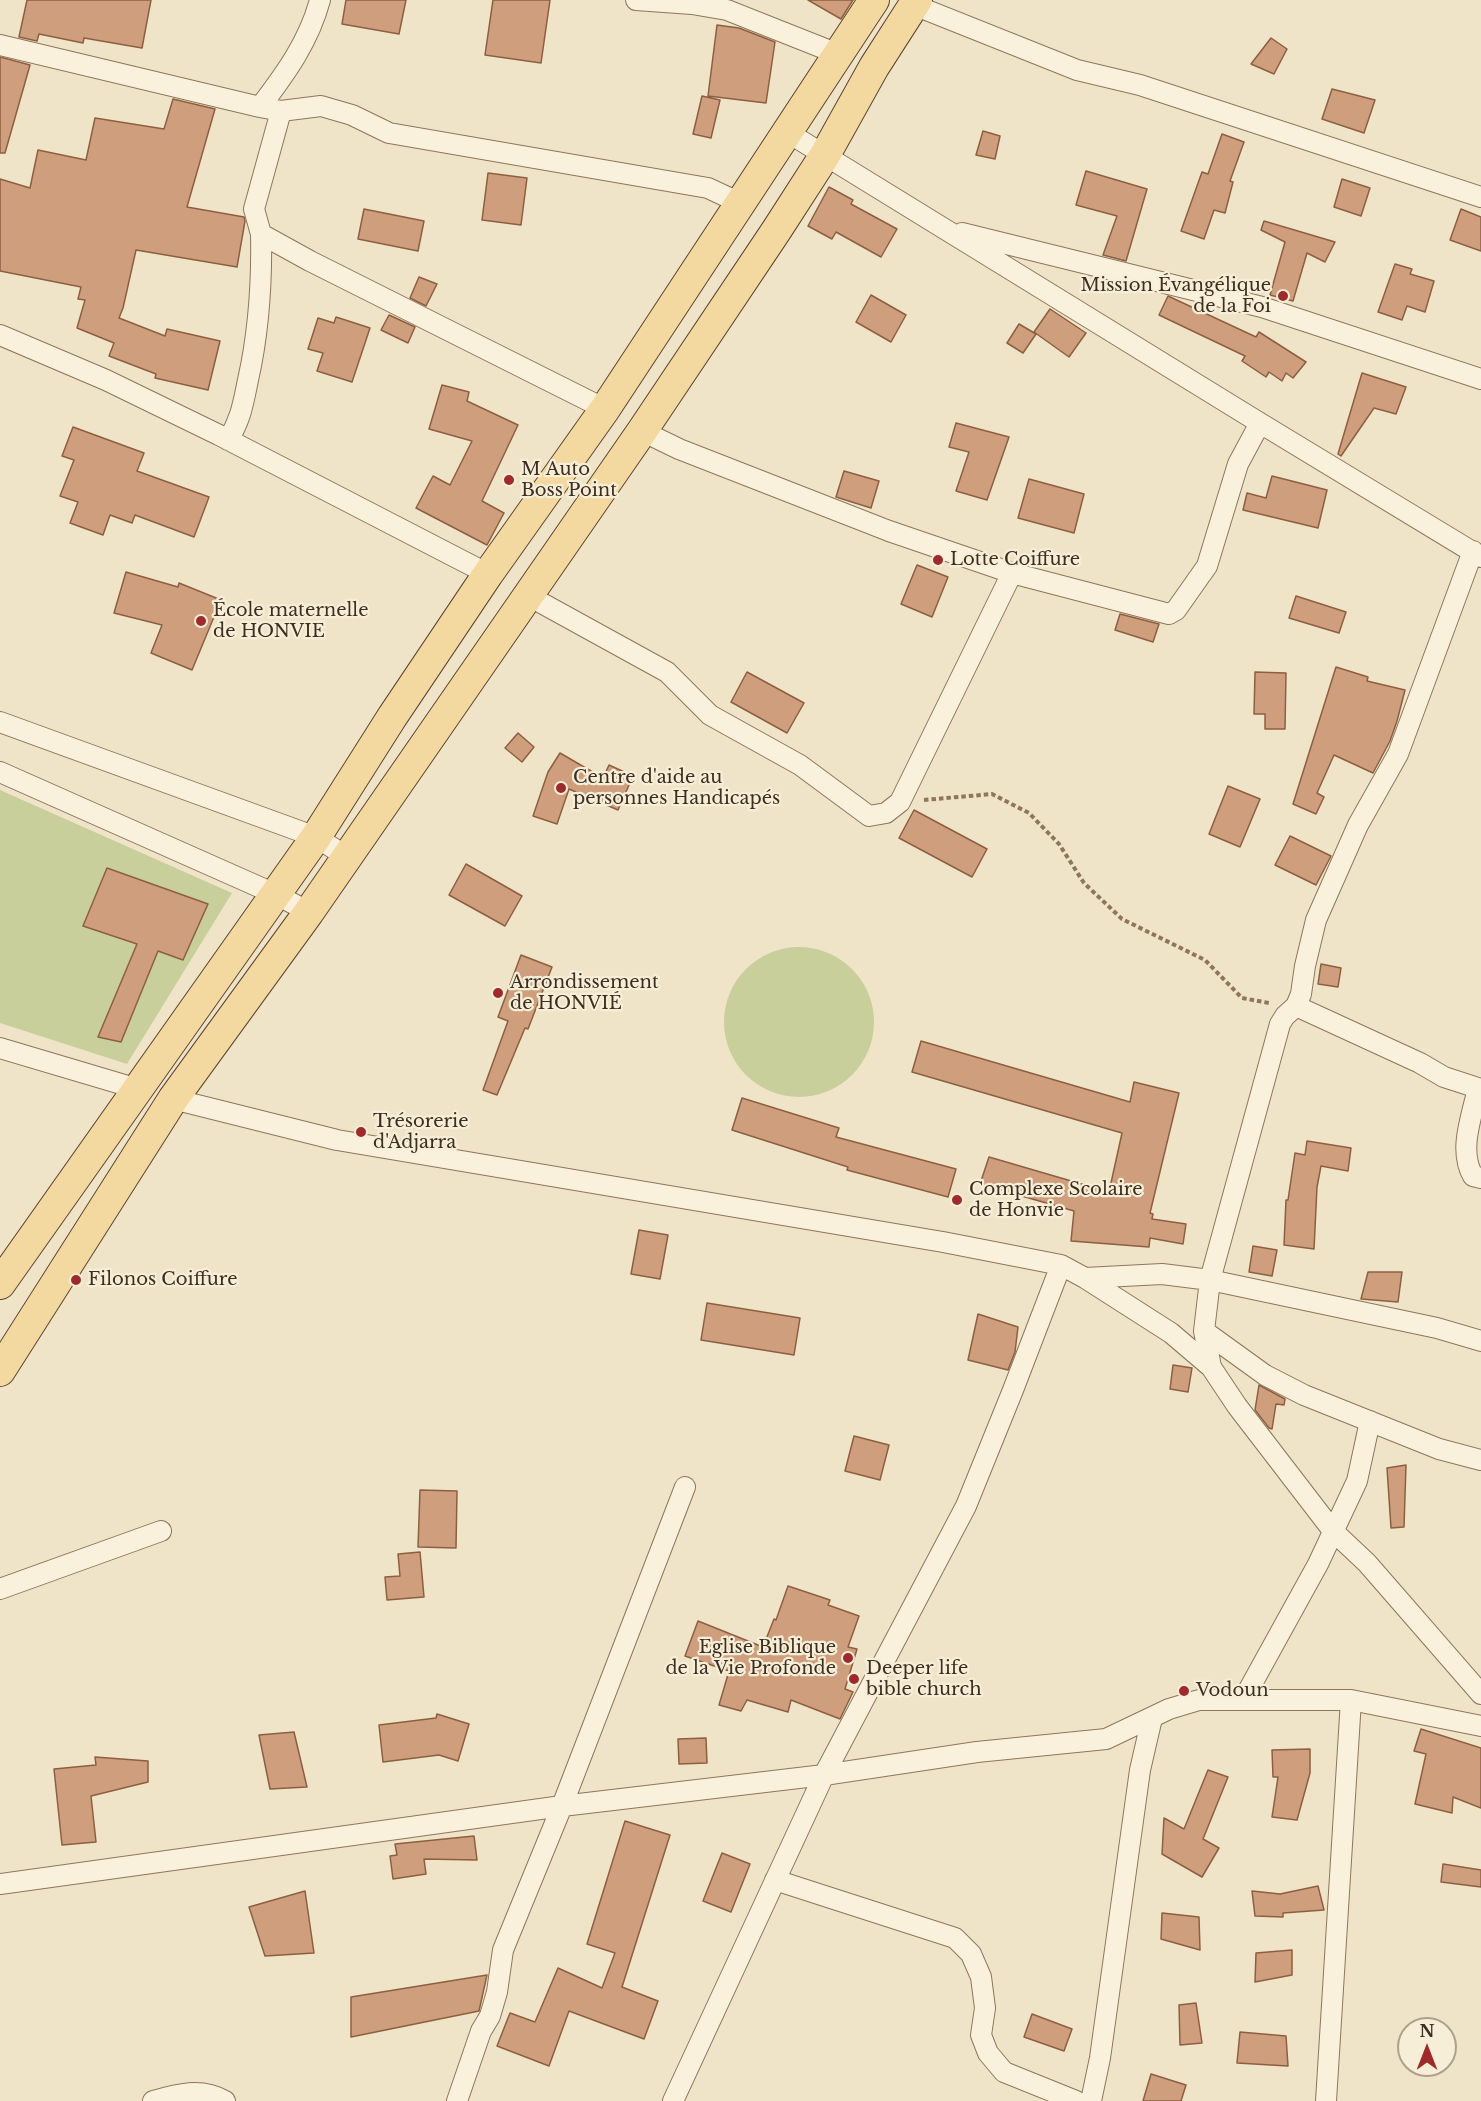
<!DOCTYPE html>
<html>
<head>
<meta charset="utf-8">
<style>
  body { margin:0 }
  #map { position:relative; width:1481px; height:2101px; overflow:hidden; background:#f0e4c8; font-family:"Libre Baskerville",serif }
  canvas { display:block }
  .north { position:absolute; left:1397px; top:2017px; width:60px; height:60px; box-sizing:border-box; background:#f7eed8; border:2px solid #ada18e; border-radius:50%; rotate:0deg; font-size:16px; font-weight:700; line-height:24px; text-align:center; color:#3d2e20 }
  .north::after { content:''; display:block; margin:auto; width:21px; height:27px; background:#9e2a2b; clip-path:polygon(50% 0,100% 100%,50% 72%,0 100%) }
</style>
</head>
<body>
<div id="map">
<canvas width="1481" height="2101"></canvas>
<div class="north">N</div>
</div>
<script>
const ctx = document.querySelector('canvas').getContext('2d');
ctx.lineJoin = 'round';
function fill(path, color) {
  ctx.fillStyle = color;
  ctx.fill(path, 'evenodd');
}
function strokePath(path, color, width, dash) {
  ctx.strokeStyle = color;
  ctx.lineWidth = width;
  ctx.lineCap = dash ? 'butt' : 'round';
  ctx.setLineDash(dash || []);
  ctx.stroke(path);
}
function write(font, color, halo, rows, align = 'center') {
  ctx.font = font + ' "Libre Baskerville",serif';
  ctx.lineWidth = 4.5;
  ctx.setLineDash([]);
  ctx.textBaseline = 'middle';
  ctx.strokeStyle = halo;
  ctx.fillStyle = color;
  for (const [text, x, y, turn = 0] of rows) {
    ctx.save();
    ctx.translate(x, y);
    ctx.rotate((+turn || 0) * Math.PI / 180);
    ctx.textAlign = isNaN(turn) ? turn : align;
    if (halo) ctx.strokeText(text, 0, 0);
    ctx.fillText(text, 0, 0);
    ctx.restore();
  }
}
fill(new Path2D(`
  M0 790 232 893 127 1064 0 1023Z
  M724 1022a75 75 0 1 1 150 0a75 75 0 1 1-150 0Z`), '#c9cf9b');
const building = new Path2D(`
  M27 0H151L142 48 84 38 83 43 39 34 37 41 19 37Z
  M346 0H406L399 34 342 24Z
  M493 0H550L541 63 485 55Z
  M808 0H853L841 19Z
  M717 25 739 28 775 42 766 103 708 96Z
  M1271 38 1287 49 1274 74 1251 64Z
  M0 57 30 65 5 153H0Z
  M1332 89 1375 100 1364 133 1322 119Z
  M702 96 720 100 711 138 693 134Z
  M173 99 215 109 187 207 244 217 245 221 237 267 136 250 123 308 119 318 165 336 167 329 220 341 208 390 155 378 156 374 109 356 114 343 77 328 85 300 78 299 81 287 0 271V179L30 188 38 150 86 160 95 118 164 129Z
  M983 131 1000 136 995 159 976 155Z
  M1222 134 1244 142 1230 181 1233 182 1225 213 1214 210 1204 239 1181 231 1202 172 1208 174Z
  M1086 171 1147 189 1126 261 1103 255 1117 216 1076 205Z
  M488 173 527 178 521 225 482 220Z
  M1342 179 1370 188 1361 216 1334 207Z
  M829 187 853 200 851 204 897 229 881 257 836 232 832 239 808 226Z
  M364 209 424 221 418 251 358 239Z
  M1461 209 1481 217V251L1450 240Z
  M1264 221 1335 242 1325 262 1307 253 1293 301 1270 295 1285 242 1261 230Z
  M1395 264 1412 269 1410 274 1434 281 1425 312 1407 306 1402 320 1378 312Z
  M419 277 437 284 426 306 410 298Z
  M871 295 906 315 891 342 856 322Z
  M1168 296 1256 337 1259 332 1306 362 1293 378 1286 373 1282 381 1269 372 1266 377 1242 361 1245 356 1159 315Z
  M1050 309 1086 333 1069 357 1034 332Z
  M389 315 415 327 408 343 381 330Z
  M336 317 370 328 352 382 317 371 323 353 308 349 318 318 334 323Z
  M1019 324 1036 334 1023 353 1007 343Z
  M1362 373 1406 387 1396 414 1374 408 1341 456 1338 454Z
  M442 385 469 392 467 401 518 425 482 501 504 513 487 545 416 508 433 476 450 485 472 441 429 429Z
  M956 423 1009 437 987 500 956 491 969 452 949 447Z
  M73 427 144 453 137 471 209 497 194 537 135 515 132 523 110 515 103 535 70 523 78 502 60 496 74 460 62 456Z
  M844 471 879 481 871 508 836 497Z
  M1272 476 1327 490 1318 528 1243 510 1247 493 1266 498Z
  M1029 479 1084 494 1074 533 1018 518Z
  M917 565 948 577 932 617 901 604Z
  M126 572 178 587 179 583 221 600 192 670 151 653 162 625 114 613Z
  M1296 596 1346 612 1339 633 1289 618Z
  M1120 614 1159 624 1153 642 1115 630Z
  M1336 667 1368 677 1367 681 1405 690 1397 721 1390 741 1373 773 1334 755 1317 793 1324 797 1316 814 1293 804Z
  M747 672 804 703 787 733 731 702Z
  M1255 672 1286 673 1285 729H1265V714H1254Z
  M518 733 534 747 522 762 505 748Z
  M560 753 603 778 609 765 633 776 618 810 569 789 557 824 533 816 548 772Z
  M1228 786 1260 799 1240 847 1209 834Z
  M914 810 987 849 972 877 899 838Z
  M1290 836 1331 856 1316 885 1275 865Z
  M466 864 522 896 505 926 449 895Z
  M107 868 208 904 183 960 158 951 121 1042 98 1037 137 944 83 926Z
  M521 955 552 967 528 1029 525 1028 497 1095 483 1090 508 1021 498 1017Z
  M1321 964 1341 968 1338 987 1318 984Z
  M921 1041 1130 1102 1134 1082 1179 1093 1150 1213 1153 1214 1152 1219 1186 1224 1183 1244 1150 1238 1149 1247 1071 1241 1074 1211 980 1184 989 1157 1109 1192 1122 1133 912 1072Z
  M742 1098 839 1128 836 1137 956 1169 948 1197 847 1170 848 1167 732 1130Z
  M1307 1141 1351 1148 1348 1171 1321 1166 1317 1187 1314 1249 1284 1245 1286 1200H1288L1295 1153 1305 1155Z
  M639 1230 668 1235 660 1279 631 1274Z
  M1253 1246 1277 1250 1272 1276 1249 1272Z
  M1368 1272H1402L1398 1302 1361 1299Z
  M707 1303 800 1318 794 1355 701 1340Z
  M978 1314 1018 1327 1015 1352 1008 1370 968 1360Z
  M1173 1365 1192 1368 1188 1392 1170 1389Z
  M1259 1385 1285 1399 1284 1405 1276 1404 1272 1429 1269 1428 1255 1410Z
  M854 1436 889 1445 880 1480 845 1471Z
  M1406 1465 1404 1527 1391 1528 1387 1468Z
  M420 1490 457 1491 456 1548 418 1547Z
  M420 1552 424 1597 387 1600 385 1577 400 1576 398 1554Z
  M788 1586 830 1600 828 1605 859 1616 848 1647 857 1649 845 1689 853 1692 840 1719 791 1700 788 1712 747 1700 741 1711 719 1705 729 1671 685 1656 698 1621 763 1647 774 1619 776 1620Z
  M437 1714 469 1724 458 1761 439 1755 383 1762 379 1725 436 1718Z
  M1421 1729 1481 1748V1808L1453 1797 1452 1813 1415 1804 1426 1754 1414 1751Z
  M294 1732 307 1787 270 1789 259 1735Z
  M706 1738 707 1763 679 1764 678 1739Z
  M1310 1749V1773L1297 1820 1272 1817 1278 1777H1273L1272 1750Z
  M95 1757 148 1761V1782L91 1796 96 1842 62 1845 54 1769 96 1765Z
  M1208 1770 1228 1777 1203 1839 1219 1848 1202 1877 1162 1854 1164 1818 1184 1829Z
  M625 1821 670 1835 622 1987 658 2001 644 2039 569 2011 549 2066 497 2046 510 2013 535 2022 558 1968 602 1988 615 1953 587 1944Z
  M474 1836 477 1860 424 1859 426 1874 393 1879 390 1856 397 1855 395 1844Z
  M722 1853 750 1864 731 1912 703 1901Z
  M1443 1864 1481 1870V1887L1441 1882Z
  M1318 1886 1324 1910 1283 1913V1917L1255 1916 1252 1891 1280 1894Z
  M305 1891 314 1953 265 1956 249 1907Z
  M1162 1913 1199 1917 1200 1950 1161 1939Z
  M1292 1950V1975L1255 1982 1256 1953Z
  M487 1975 479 2011 351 2037V1997Z
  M1196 2003 1202 2043 1180 2045 1179 2005Z
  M1032 2014 1072 2029 1064 2051 1024 2037Z
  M1240 2032 1286 2036 1288 2066 1237 2063Z
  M1151 2074 1186 2085 1181 2101H1143Z`);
fill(building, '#cf9f7d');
strokePath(building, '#8d5f41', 1.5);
const street = new Path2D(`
  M636 0 692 4 727 10 838 54
  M914 5 1077 70 1140 85 1481 197
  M0 45 260 107 281 111 321 106 352 115 389 133 708 188 740 203
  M260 107C286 73 309 41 320 0
  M281 111 254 209 261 234 310 261 605 409
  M787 132 1260 423 1481 557
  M962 233 1262 307 1481 379
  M0 335 106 380 219 435 488 574
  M642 431 679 449 889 531 1012 573 1169 614 1176 610 1207 566 1238 464 1260 423
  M228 440C241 419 243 404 248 380 259 331 262 283 261 234
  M527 595 667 672 710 715 800 765 869 816 886 813 900 802 1012 573
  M0 722 316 837 347 857
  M0 772 275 894 309 912
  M1296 1006 1420 1063 1444 1077 1478 1088C1472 1116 1458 1150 1473 1176L1481 1178
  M0 1048 138 1089
  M173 1099 337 1140 943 1242 1061 1265 1085 1278 1171 1333 1211 1367 1237 1406 1333 1531 1367 1563 1481 1694
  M1085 1278 1162 1274 1210 1280 1437 1328 1481 1341
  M1204 1331 1265 1375 1304 1395 1439 1449 1481 1460
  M1211 1367 1204 1331 1210 1280 1280 1024 1285 1016 1296 1006 1301 994 1305 966 1316 920 1358 825 1398 754 1473 551
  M0 1589 161 1531
  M1243 1700 1318 1564 1357 1481 1370 1421
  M775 1880 955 1938 971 1954 981 1977 985 2008 981 2035 988 2053 1004 2072 1076 2101
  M0 1884 562 1806 824 1775 977 1752 1106 1739 1169 1709 1199 1700H1351L1481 1726
  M153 2101C177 2094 202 2087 225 2101
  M457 2101 481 2031 490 2016 497 1992 503 1950 562 1806 685 1487
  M673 2101 824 1775 966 1506 1013 1390 1061 1265
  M1091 2101 1100 2058 1140 1770 1152 1718
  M1326 2101 1351 1700`);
const primary = new Path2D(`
  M0 1284 316 837 392 717 488 574 605 409 874 0
  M0 1371 173 1099 309 912 642 431 776 231 825 155 874 67 917 0`);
strokePath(street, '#8d765c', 22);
strokePath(primary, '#5b4430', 32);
strokePath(new Path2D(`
  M924 800 992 794 1029 813 1059 844 1084 883 1122 919 1205 960 1242 998 1269 1003`), '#8d765c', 4, [4.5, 3]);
strokePath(street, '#faf1dc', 20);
strokePath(primary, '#f3d9a0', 30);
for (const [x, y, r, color] of [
  [1283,296,6,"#9e2a2b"],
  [509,480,6,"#9e2a2b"],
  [938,560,6,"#9e2a2b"],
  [201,621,6,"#9e2a2b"],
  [561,788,6,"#9e2a2b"],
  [498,993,6,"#9e2a2b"],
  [361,1132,6,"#9e2a2b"],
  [957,1200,6,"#9e2a2b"],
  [76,1280,6,"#9e2a2b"],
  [848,1658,6,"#9e2a2b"],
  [854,1679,6,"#9e2a2b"],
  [1184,1691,6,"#9e2a2b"]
]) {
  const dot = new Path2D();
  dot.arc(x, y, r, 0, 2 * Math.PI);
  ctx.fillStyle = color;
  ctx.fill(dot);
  strokePath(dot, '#f7eed8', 2);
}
write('18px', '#3d2e20', '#f7eed8', [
  ["Mission Évangélique",1271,286,"right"],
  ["de la Foi",1271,307,"right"],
  ["M Auto",521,470],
  ["Boss Point",521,491],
  ["Lotte Coiffure",950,560],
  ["École maternelle",213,611],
  ["de HONVIE",213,632],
  ["Centre d'aide au",573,778],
  ["personnes Handicapés",573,799],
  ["Arrondissement",510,983],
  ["de HONVIÉ",510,1004],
  ["Trésorerie",373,1122],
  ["d'Adjarra",373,1143],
  ["Complexe Scolaire",969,1190],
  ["de Honvie",969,1211],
  ["Filonos Coiffure",88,1280],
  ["Eglise Biblique",836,1648,"right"],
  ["de la Vie Profonde",836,1669,"right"],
  ["Deeper life",866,1669],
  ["bible church",866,1690],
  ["Vodoun",1196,1691]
], 'left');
</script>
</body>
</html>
